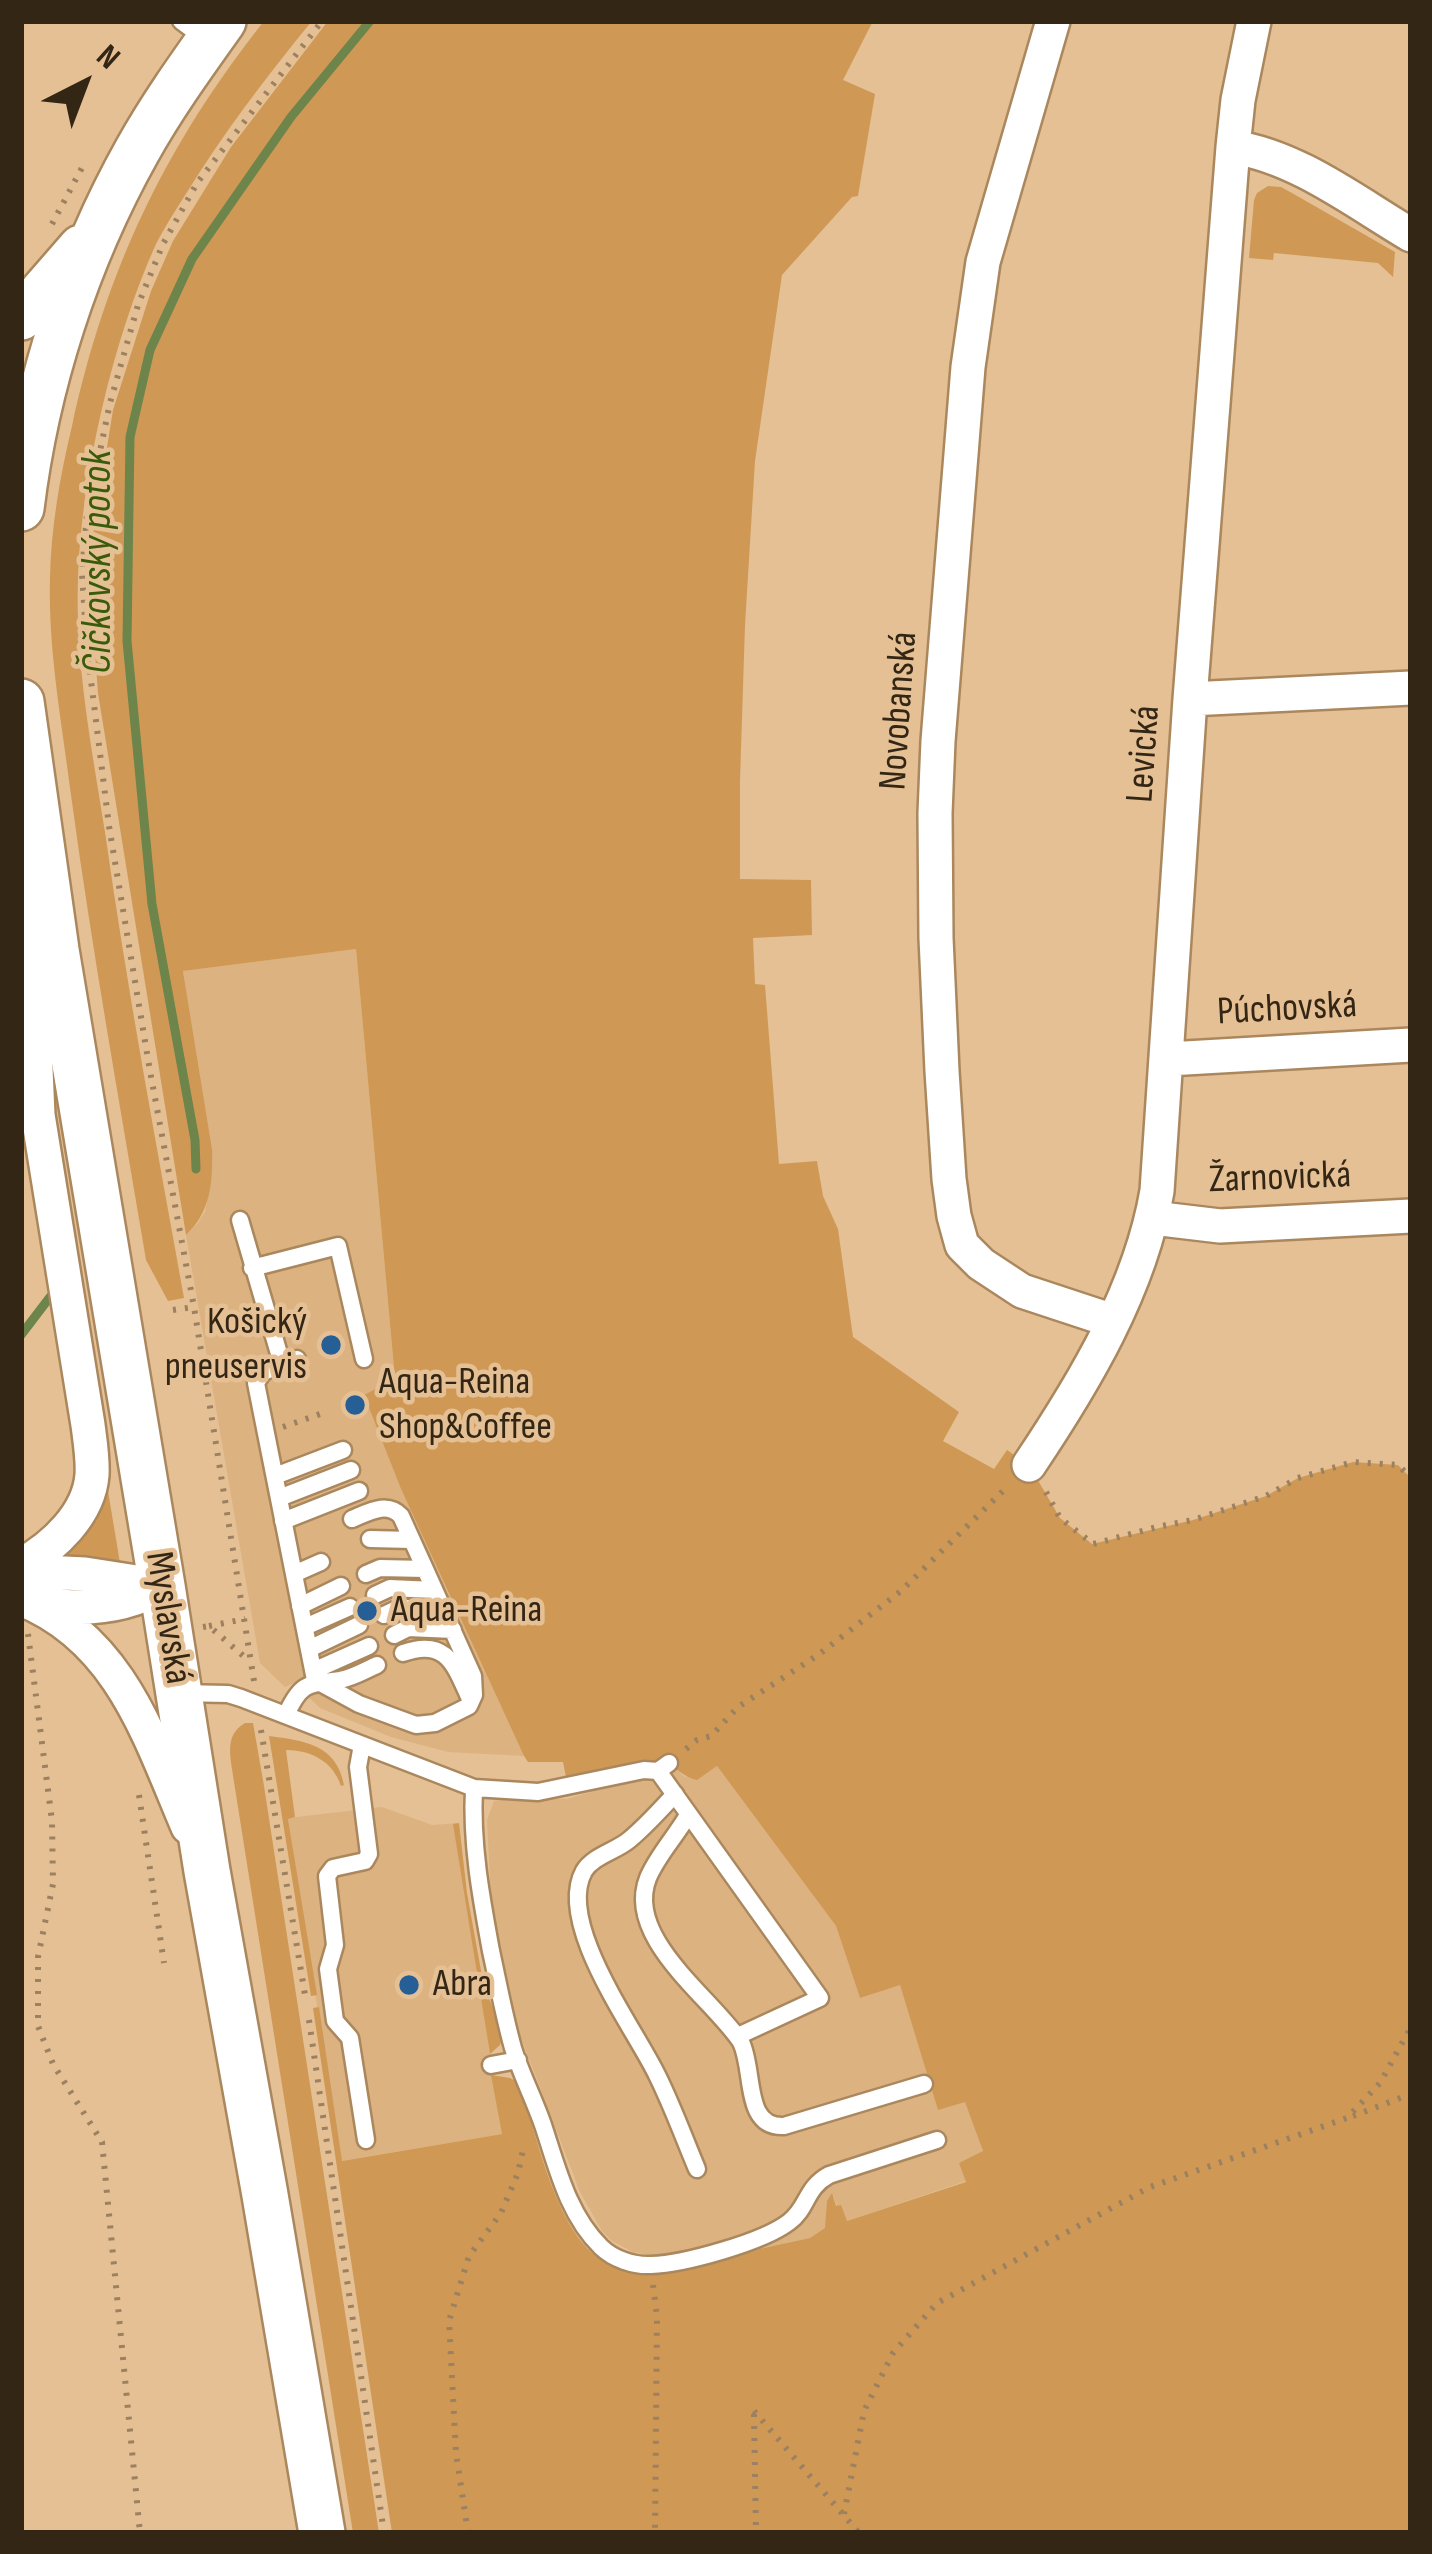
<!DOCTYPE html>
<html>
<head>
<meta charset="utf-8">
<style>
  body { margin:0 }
  #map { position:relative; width:1432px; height:2554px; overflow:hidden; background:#e5c095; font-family:"Sofia Sans Condensed",sans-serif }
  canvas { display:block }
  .frame { position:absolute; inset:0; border:24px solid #342615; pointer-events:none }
  .north { position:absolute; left:24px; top:24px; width:120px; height:120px; -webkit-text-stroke:9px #e5c095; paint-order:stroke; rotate:42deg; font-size:33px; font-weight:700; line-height:48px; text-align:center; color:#342615 }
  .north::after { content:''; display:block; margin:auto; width:42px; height:54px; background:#342615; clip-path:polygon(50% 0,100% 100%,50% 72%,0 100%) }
</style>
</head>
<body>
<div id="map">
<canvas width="1432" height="2554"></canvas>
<div class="frame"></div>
<div class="north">N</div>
</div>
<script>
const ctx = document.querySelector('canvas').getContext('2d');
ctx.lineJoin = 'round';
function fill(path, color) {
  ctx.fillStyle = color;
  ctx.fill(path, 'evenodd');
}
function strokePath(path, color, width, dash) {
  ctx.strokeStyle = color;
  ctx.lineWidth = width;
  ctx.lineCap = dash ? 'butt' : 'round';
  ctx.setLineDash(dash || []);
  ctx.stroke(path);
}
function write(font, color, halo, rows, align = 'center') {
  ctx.font = font + ' "Sofia Sans Condensed",sans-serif';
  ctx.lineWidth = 9;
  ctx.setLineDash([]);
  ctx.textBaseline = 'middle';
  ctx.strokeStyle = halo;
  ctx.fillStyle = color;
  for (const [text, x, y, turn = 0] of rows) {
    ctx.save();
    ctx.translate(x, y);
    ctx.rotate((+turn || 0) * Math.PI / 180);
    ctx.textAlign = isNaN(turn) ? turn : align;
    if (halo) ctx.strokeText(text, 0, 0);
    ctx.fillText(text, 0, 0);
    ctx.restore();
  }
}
fill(new Path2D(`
  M356 949 395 1380 365 1395 401 1489 524 1756 448 1752 391 1737 320 1708 294 1683 285 1687 260 1663 186 1235 197 1224 205 1212 212 1172V1149L183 971Z
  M669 1763 685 1777 717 1766 836 1926 860 1998 900 1984 938 2109 965 2101 977 2132 983 2152 966 2181 847 2221 837 2207 833 2195 827 2201 826 2229 810 2238 648 2273 649 2255 633 2252 612 2241 602 2231 580 2192 513 2017 491 1900 487 1820 494 1801 508 1798 567 1799 642 1777Z
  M382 1807 432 1825 459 1823 466 1894 502 2134 341 2161 288 1818Z`), '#dcb281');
fill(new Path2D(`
  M264 21H312C266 77 222 135 184 197 174 213 164 228 156 244 113 339 81 476 78 579 75 664 92 749 105 832 127 988 156 1143 184 1298L168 1301 146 1260C120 1105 92 950 71 795 62 723 48 651 50 578 51 527 60 476 72 426 106 270 165 146 264 21Z
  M328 21H873L843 80 875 94 858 196 852 197 782 275 755 461 745 625 740 781V879L811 880 812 935 753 938 755 984 765 985 779 1164 817 1161 823 1196 838 1229 853 1337 959 1412 943 1441 994 1469 1007 1450 1029 1465 1060 1518 1092 1544 1193 1520 1266 1496 1298 1478 1353 1462 1398 1465 1411 1478V2533H392L313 2008 319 2007 342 2161 502 2134 491 2075 510 2078 520 2083C535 2132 555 2224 595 2255 609 2266 630 2270 648 2273L810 2238 825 2228 827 2201 832 2193 836 2206 841 2205 847 2221 966 2182 959 2163 983 2151 965 2102 938 2110 900 1985 860 1998 836 1926 717 1766 697 1780C682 1777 675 1765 661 1761L566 1777 563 1762H528L524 1756 401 1489 364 1395 395 1379 356 949 183 971 212 1149C213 1181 211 1212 186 1235L98 693 89 574 93 534 113 410 151 291 173 241 231 147Z
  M1268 186 1281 187 1292 193 1395 252 1393 277 1378 263 1274 253 1273 260 1249 258 1254 200 1257 193Z
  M105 1491H108L120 1563 61 1558Z
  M245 1723H253L264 1786 379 2533H353L234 1782C231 1758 223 1736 245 1723Z
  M269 1736C305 1741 336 1744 344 1785L341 1786C333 1761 310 1750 286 1750L295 1817 288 1819 317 1995 311 1996Z
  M459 1823 467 1893 482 1976 502 2037 500 2045 490 2054 453 1824Z`), '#cf9955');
strokePath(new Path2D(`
  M196 1169 195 1140 152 904 127 641 130 437 150 350 192 259 291 117 370 21
  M21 1335 50 1297`), '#6d844b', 9);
const lane = new Path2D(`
  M181 21 208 41
  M240 1220 282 1364
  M252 1268 338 1246 364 1359
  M297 1359 263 1372 256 1383 315 1680 359 1704 416 1725 435 1723 469 1706 474 1695 473 1676 425 1569 380 1568 366 1574
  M275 1476 343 1450
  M279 1498 351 1470
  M352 1519C369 1512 387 1501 401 1516L425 1569
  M283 1521 359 1491
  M370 1539 412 1540
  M294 1574 321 1562
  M375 1595 390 1588 434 1590
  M300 1606 341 1586
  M384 1615 399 1608 443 1609
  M305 1627 350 1607
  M394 1635 408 1628 453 1630
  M309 1649 359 1625
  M403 1653C448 1637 455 1667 471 1701
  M313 1671 369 1646
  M180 1693 228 1694 241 1698 474 1788 538 1792 644 1770 658 1771 669 1763
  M286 1715C301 1682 308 1684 340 1680 352 1678 366 1670 377 1665
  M362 1745 358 1767 369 1854 365 1861 333 1868 327 1876 335 1945 328 1969 335 2021 350 2038 366 2140
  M658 1771 820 1998 738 2036
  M474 1788C471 1843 481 1897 491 1951 498 1983 504 2016 513 2048 521 2074 534 2099 543 2125 557 2167 568 2215 601 2247 613 2259 634 2266 651 2265 684 2264 763 2242 789 2222 808 2208 805 2188 829 2175L937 2140
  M675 1794C660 1810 646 1826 629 1840 616 1851 593 1856 584 1871 555 1923 635 2029 657 2075 672 2105 684 2138 697 2169
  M688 1815C676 1836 657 1856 648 1878 624 1938 712 1998 741 2042 755 2071 743 2128 784 2126L924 2084
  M491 2065 518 2060`);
const street = new Path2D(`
  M1053 21 983 262 968 367 938 741 935 813 936 938 942 1071 949 1179 954 1216 962 1245 981 1264 1022 1291 1113 1321
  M1233 147C1298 157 1355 202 1411 235
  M1190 699 1411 688
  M1168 1059 1411 1045
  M1153 1218 1220 1226 1411 1216
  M1029 1465C1084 1383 1140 1290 1157 1191L1190 699 1233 147 1238 100 1254 21
  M21 1565C54 1547 89 1514 92 1475 93 1458 90 1441 88 1425L38 1115 28 884
  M21 1571 85 1574 162 1586
  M21 1599C120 1639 149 1736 188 1827
  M39 1603C82 1611 124 1608 162 1586`);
const secondary = new Path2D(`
  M21 317 81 248
  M21 508C36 385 76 260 137 151 162 106 193 63 223 21
  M21 702 56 950 162 1586 207 1871 265 2195 322 2533`);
strokePath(lane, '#aa875d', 21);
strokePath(street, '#aa875d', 38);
strokePath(secondary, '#aa875d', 50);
strokePath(new Path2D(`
  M52 224 85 162
  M173 1310 194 1307
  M283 1427 320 1414
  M1046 1492 1060 1518 1093 1544 1157 1527 1193 1520 1266 1496 1298 1478 1353 1462 1398 1465 1411 1478
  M209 1626 245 1619
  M203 1627 209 1626 249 1661
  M28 1634 52 1821 53 1884 38 1957V2026L53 2064 102 2142 140 2533
  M254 1681 194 1307 150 1071 109 826 87 648 82 573 87 514 110 403 138 305 163 244 197 183 322 21
  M261 1730 306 2001
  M686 1749 697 1740 711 1736 738 1707 818 1655 901 1591 1008 1486
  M139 1795 164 1963
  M309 2020 384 2533
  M1353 2116 1411 2094
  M653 2285 657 2317 655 2533
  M754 2411 859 2533
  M754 2414 756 2533
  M844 2514 864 2411 893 2353 937 2303 1150 2187 1347 2118 1380 2083 1411 2027
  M468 2533 456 2453 449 2321 469 2256 501 2213 518 2173 524 2145`), '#9c8160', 6, [3, 9]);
strokePath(lane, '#fff', 16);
strokePath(street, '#fff', 33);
strokePath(secondary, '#fff', 45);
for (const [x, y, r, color] of [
  [331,1345,12,"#265e96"],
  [355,1405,12,"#265e96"],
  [367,1611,12,"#265e96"],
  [409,1985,12,"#265e96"]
]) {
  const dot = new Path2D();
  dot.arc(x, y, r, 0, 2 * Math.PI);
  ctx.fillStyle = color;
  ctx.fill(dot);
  strokePath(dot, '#e5c095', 4.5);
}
write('39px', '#342615', '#e5c095', [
  ["Novobanská",900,711,-86],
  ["Levická",1145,754,-86],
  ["Púchovská",1287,1010,-3],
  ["Žarnovická",1280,1179,-2],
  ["Myslavská",167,1618,81]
]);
write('39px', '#342615', '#e5c095', [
  ["Košický",307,1323,"right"],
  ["pneuservis",307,1368,"right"],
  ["Aqua-Reina",379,1383],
  ["Shop&Coffee",379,1428],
  ["Aqua-Reina",391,1611],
  ["Abra",433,1985]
], 'left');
write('italic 42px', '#395b0a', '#e5c095', [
  ["Čičkovský potok",99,562,-90]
]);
</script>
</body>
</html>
